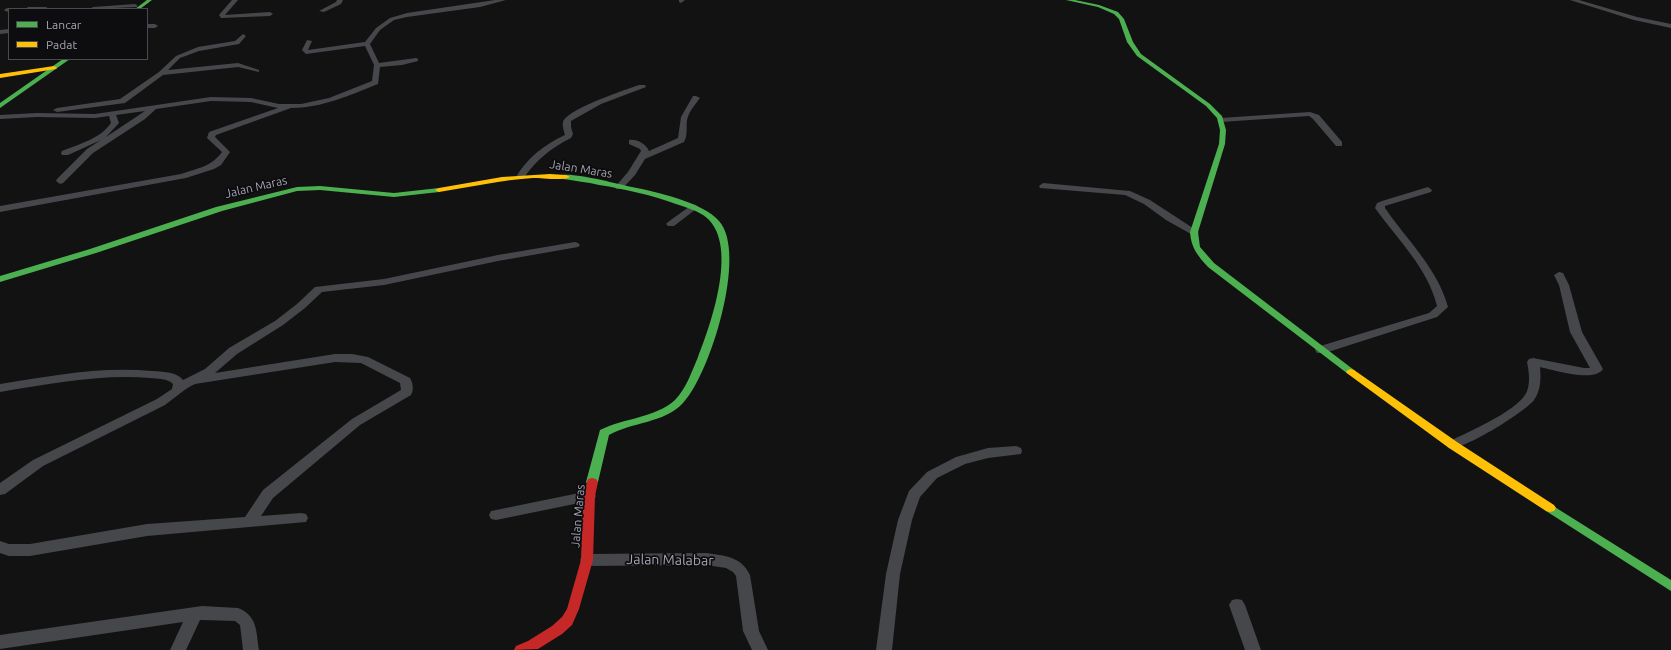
<!DOCTYPE html>
<html>
<head>
<meta charset="utf-8">
<style>
  body { margin:0 }
  #map { position:relative; width:1671px; height:650px; overflow:hidden; background:#121212; font-family:Ubuntu,sans-serif }
  canvas { display:block }
  .legend { position:absolute; left:8px; top:8px; width:140px; height:52px; box-sizing:border-box; background:#0d0c0e; border:1px solid #494a50; margin:0; padding:5px 7px; list-style:none; font-size:12px; color:#a3a6b3 }
  .legend li { display:flex; align-items:center; gap:8px; height:20px }
  .legend b { width:20px; border:1px solid #494a50 }
</style>
</head>
<body>
<div id="map">
<canvas width="1671" height="650"></canvas>
<ul class="legend">
<li><b style="height:5px;background:#4caf50"></b>Lancar</li>
<li><b style="height:5px;background:#ffc107"></b>Padat</li>
</ul>
</div>
<script>
const ctx = document.querySelector('canvas').getContext('2d');
ctx.lineJoin = 'round';
function fill(path, color) {
  ctx.fillStyle = color;
  ctx.fill(path, 'evenodd');
}
function write(font, color, halo, rows, align = 'center') {
  ctx.font = font + ' Ubuntu,sans-serif';
  ctx.lineWidth = 3.5;
  ctx.setLineDash([]);
  ctx.textBaseline = 'middle';
  ctx.strokeStyle = halo;
  ctx.fillStyle = color;
  for (const [text, x, y, turn = 0] of rows) {
    ctx.save();
    ctx.translate(x, y);
    ctx.rotate((+turn || 0) * Math.PI / 180);
    ctx.textAlign = isNaN(turn) ? turn : align;
    if (halo) ctx.strokeText(text, 0, 0);
    ctx.fillText(text, 0, 0);
    ctx.restore();
  }
}
fill(new Path2D(`
  M232 0H238L225 15 270 12 273 14 270 16 221 18 219 15Z
  M337 0H343L341 4 324 12 319 11 336 2Z
  M495 0H506L480 7 407 17 394 20 380 30 370 44 379 63 416 58 418 59V61L402 65 380 67 378 84C350 95 322 108 291 108L216 135 215 137 230 152 221 165 214 169 186 178 0 212V206L181 174C198 168 211 167 222 152L207 138 209 132 278 108 251 102 211 101 156 109 145 119 93 153 63 183 60 184 56 181 57 179 87 149 101 140 68 155H62L61 153 62 151C79 144 100 139 111 123L109 116 95 118 37 117 0 119V115L37 113 95 114 211 97 251 98 279 104H301L329 98 372 81 374 65 365 46 306 54 302 50 307 40 312 41 308 50 365 42 376 28 390 18 407 13ZM145 111 106 137 119 123 116 115Z
  M679 0H685L681 3 679 2Z
  M1570 0H1579L1637 17 1671 24V28L1634 20Z
  M135 4 137 5V7L90 9 93 7Z
  M28 7H46L49 9H25Z
  M7 8 11 9H9V12L5 11 4 10Z
  M147 24H155L158 26 155 28H147Z
  M9 29V33L0 34V30Z
  M243 34 246 36 239 44 199 51 180 58 168 70 238 63 259 70V72L238 67 163 75 125 103 57 112 53 110 57 108 120 99 159 72 176 56 198 47 235 41Z
  M639 85H645L646 87 601 104 571 121V127L573 134 571 138C551 148 536 160 523 179H517L516 177C528 157 544 145 565 135 564 131 562 126 563 122 567 109 625 90 639 85Z
  M693 96H696L700 98C695 105 689 111 687 120 686 128 688 135 684 142L645 159 635 175 622 189H616L615 187 628 172 641 151 640 149 629 144V140C637 139 646 144 649 151L678 138 681 117Z
  M1310 112 1319 115 1342 142V146H1336L1313 119 1309 116 1221 122 1217 120 1221 118Z
  M1043 183 1130 191 1150 200 1199 232 1197 234H1191L1166 220 1144 204 1125 195 1040 188 1039 186Z
  M1428 187 1432 190 1431 192 1388 205 1385 206V208C1407 240 1438 269 1448 307L1437 317 1325 353H1317L1315 350 1317 347 1429 313 1437 306C1428 268 1397 239 1375 208L1377 203 1382 201Z
  M693 204 696 205 698 207 696 209 674 226H668L666 224 668 222Z
  M575 242 578 243 580 245 578 247 498 261 384 285 322 292 305 308 283 325 237 354 215 373 335 354H352L368 357 410 378C413 383 414 390 411 395L360 425 273 498 261 516 301 513 306 514 308 518 306 522 147 536 30 556H9L0 553V541L9 544H30L147 524 245 517 263 490 352 419 401 390 400 383 361 363 335 362 195 384C184 389 176 397 165 405L43 466 5 494 0 495V483L33 460 157 399 172 389 173 384C167 378 158 379 150 378 99 374 50 384 0 392V384C51 376 100 366 152 371 162 372 176 371 183 380L205 369 229 348 275 321 297 304 315 287 384 279 498 255Z
  M1559 272 1563 273 1569 285 1582 332 1603 369C1594 383 1554 370 1540 367 1541 379 1541 390 1534 400 1525 412 1461 452 1448 448L1447 445 1448 442C1468 432 1513 413 1525 395 1531 386 1529 372 1527 362L1529 359 1533 358 1584 368H1590L1570 332 1559 285 1554 275Z
  M1016 446 1021 448 1022 451 1021 454 988 458 965 464 937 478 920 497 912 520 900 574 892 650H876L886 574 898 520 909 491 927 472 956 457 988 448Z
  M589 491 594 492 596 496 594 500 496 520 491 519 489 515 491 511 496 510Z
  M706 553C725 556 741 556 750 575L759 631 768 650H752L743 631 736 576 733 572 726 568 706 565 587 566 582 564 580 560 582 556 587 554Z
  M1237 599 1242 600 1245 605 1261 650H1245L1229 605 1232 600Z
  M202 606 238 608C258 616 256 632 259 650H243L240 625 235 621 202 620H200L186 650H170L183 622 0 649V635Z`), '#46474a');
fill(new Path2D(`
  M147 0H152L140 9H135Z
  M1066 0H1075L1099 5 1118 12 1124 19 1133 42 1141 54 1210 104 1222 116 1226 130 1225 144 1198 232 1200 247 1214 263 1354 370 1356 372 1354 374H1348L1208 267C1198 256 1191 248 1190 232L1219 144 1220 130 1217 118 1206 106 1137 56 1127 42 1119 19 1114 14 1098 7Z
  M63 59H70L0 108V103Z
  M563 175C576 173 618 184 632 187 656 192 703 202 719 221 748 253 710 375 683 403 665 423 632 422 609 435L598 482 596 485 592 486 588 485 586 482 600 430C624 418 655 418 675 400 686 389 692 371 698 357 711 324 741 240 703 215 695 210 685 207 676 204 651 195 625 189 599 185 587 182 575 181 563 179Z
  M320 186 394 193 439 188 443 190 439 192 394 197 320 190 297 191 222 211 96 253 0 282V276L90 249 216 207 297 187Z
  M1550 504 1671 580V591L1546 511 1544 508 1546 505Z`), '#4caf50');
fill(new Path2D(`
  M54 66 57 68 56 69 0 78V74Z
  M550 174 566 175 570 177C565 181 542 178 533 178 502 180 470 187 439 192L435 190 439 188 502 177Z
  M1351 369 1354 370 1457 442 1554 505 1556 508 1554 511 1550 512 1546 511 1449 448 1348 374 1346 372 1348 370Z`), '#ffc107');
fill(new Path2D(`
  M592 478 596 479 598 482 595 496 593 560 579 609 572 625 562 634 538 649 514 650 516 646 528 641 552 626 562 617 567 609 581 560 583 496 588 479Z`), '#c62828');
write('12px', '#a3a6b3', '#0d0c0e', [
  ["Jalan Maras",581,169,9],
  ["Jalan Maras",256,187,-13],
  ["Jalan Maras",578,516,-85]
]);
write('14px', '#a3a6b3', '#0d0c0e', [
  ["Jalan Malabar",670,560,1]
]);
</script>
</body>
</html>
